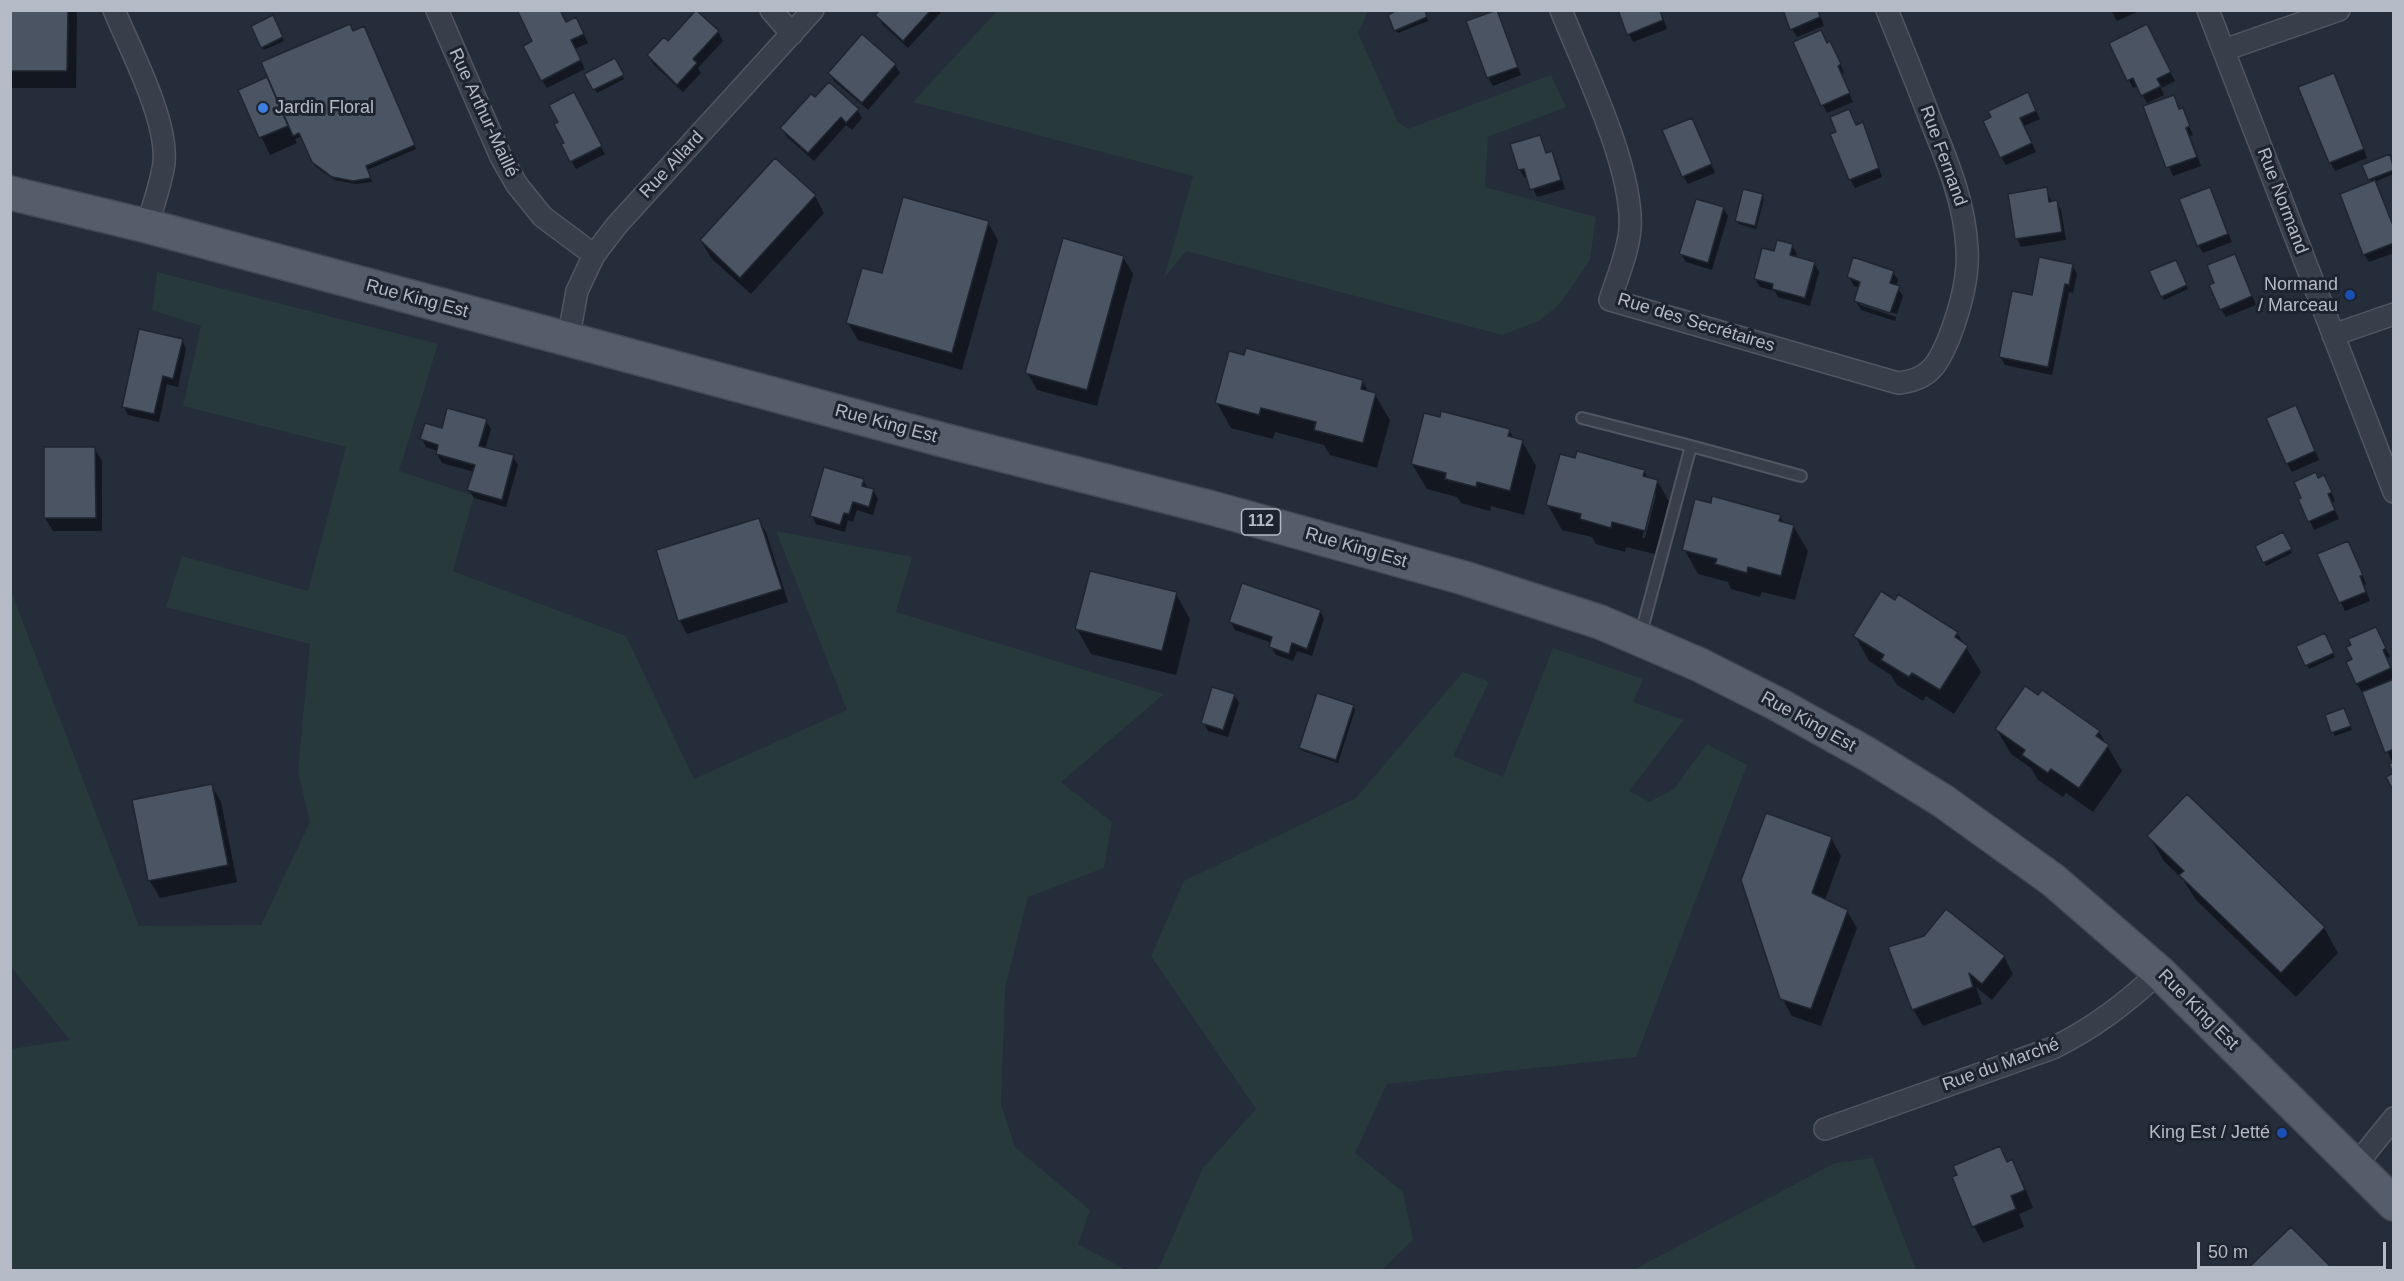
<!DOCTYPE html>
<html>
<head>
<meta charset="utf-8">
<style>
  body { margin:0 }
  #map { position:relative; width:2404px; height:1281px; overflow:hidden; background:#252c3a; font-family:Arial,sans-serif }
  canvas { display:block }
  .frame { position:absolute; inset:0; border:12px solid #b4bac6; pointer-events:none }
  .scale { position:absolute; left:2197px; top:1242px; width:189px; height:27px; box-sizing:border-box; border:3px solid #b4bac6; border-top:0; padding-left:8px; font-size:18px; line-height:21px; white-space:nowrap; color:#b4bac6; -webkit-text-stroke:4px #1e242f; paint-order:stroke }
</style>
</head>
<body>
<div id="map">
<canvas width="2404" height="1281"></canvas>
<div class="frame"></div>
<div class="scale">50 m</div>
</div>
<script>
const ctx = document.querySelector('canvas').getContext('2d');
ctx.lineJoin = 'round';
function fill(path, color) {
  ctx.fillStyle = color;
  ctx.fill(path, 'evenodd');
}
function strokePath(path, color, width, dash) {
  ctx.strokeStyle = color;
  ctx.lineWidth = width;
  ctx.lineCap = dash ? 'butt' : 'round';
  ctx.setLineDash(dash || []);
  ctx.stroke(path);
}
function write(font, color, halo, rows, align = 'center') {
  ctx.font = font + ' Arial,sans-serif';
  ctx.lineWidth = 6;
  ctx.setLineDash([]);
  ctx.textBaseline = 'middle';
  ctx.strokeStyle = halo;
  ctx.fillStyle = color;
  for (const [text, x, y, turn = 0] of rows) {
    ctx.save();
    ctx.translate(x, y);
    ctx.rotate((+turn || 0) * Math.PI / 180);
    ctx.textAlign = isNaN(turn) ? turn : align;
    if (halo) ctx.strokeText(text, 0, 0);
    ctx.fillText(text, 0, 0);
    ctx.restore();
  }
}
fill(new Path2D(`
  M998 10 1368 11 1358 33 1398 122 1408 129 1551 75 1566 107 1488 137 1485 187 1596 217 1590 260 1559 305 1539 321 1502 335 1186 251 1164 278 1193 176 913 102Z
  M157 272 438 344 399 471 474 496 453 571 626 636 694 779 847 710 776 531 912 557 896 612 1164 694 1061 782 1112 822 1104 868 1028 897 1005 988 1001 1104 1015 1147 1090 1210 1078 1244 1126 1270H11V1049L70 1040 11 967V591L139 926 261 925 310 822 298 772 310 644 166 607 182 556 308 591 346 447 183 406 201 326 152 310Z
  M1553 648 1643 679 1633 702 1684 720 1629 791 1649 802 1674 789 1707 744 1747 765 1636 1057 1387 1084 1355 1153 1403 1192 1413 1240 1382 1270H1158L1203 1168 1256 1109 1151 956 1184 881 1356 798 1463 672 1489 682 1453 756 1503 777Z
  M1873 1158 1916 1270H1633L1835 1163Z`), '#28393c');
fill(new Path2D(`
  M10 10H77L76 88H10Z
  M882 10H943L908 48 882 24 877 15Z
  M1424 10 1428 21 1398 33 1396 30Z
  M1660 10 1667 29 1633 42 1629 34Z
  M1818 10 1824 26 1797 37 1792 29Z
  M2111 10H2141L2117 21Z
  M697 12 718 32 723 41 698 68 701 73 683 92 653 64 649 56 668 43Z
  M1496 12 1521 75 1493 86 1488 77Z
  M274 21 284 41 264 50 262 47Z
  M566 23 580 27 588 43 575 49 585 69 547 88 542 80Z
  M352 32H365L416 149 367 170 372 182 356 184 335 180 315 166 302 136 295 139 297 143 270 155 240 91 269 78Z
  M2151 34 2175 81 2161 88 2164 95 2147 103 2138 86 2133 88 2129 80Z
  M1827 44 1835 51 1844 73 1841 75 1853 102 1827 113 1823 105Z
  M614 60 624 79 597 93 586 74Z
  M895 65 900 73 868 110 834 81 830 73Z
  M2338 83 2367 158 2335 171 2330 162Z
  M815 99 857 110 862 118 852 130 846 125 814 161 787 137 782 129Z
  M2032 102 2040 119 2024 126 2036 152 2006 165 2001 157 1993 118Z
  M2145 107 2182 110 2193 135 2190 136 2201 166 2173 176Z
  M1863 123 1882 177 1855 188 1850 179 1856 126Z
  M1696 128 1715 173 1688 184 1683 176Z
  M1540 137 1547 154 1551 153 1556 161 1565 189 1537 197 1528 177 1525 178 1520 170 1512 145Z
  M601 147 605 154 576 169 572 162Z
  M2390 156 2394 164V174L2374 182 2394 227V253L2369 262 2364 254 2372 183 2369 179Z
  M2046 189 2052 203 2056 202 2061 210 2066 240 2021 247 2017 239Z
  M2210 189 2232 242 2203 253 2198 245Z
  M1762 195 1764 199 1756 229 1739 224 1736 220Z
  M815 196 824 213 751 294 711 258 701 241Z
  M1723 208 1728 216 1712 270 1686 262 1681 254Z
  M988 223 998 240 962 370 858 340 848 323 883 275Z
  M1792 245 1797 254 1795 258 1814 263 1819 272 1810 306 1778 297 1775 291 1760 287 1755 279 1775 252Z
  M1123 257 1133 274 1097 406 1037 390 1027 372Z
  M2239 264 2256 305 2226 317 2221 309Z
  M2072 265 2077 274 2073 293 2069 292 2052 375 2005 365 2000 356 2033 297Z
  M2177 265 2188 289 2164 300 2162 296Z
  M1893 272 1898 280 1896 286 1903 296 1897 314 1860 302V305L1896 317 1895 321 1861 310 1856 301 1860 288 1854 286 1849 277Z
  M182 340 186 349 178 387 167 384 159 422 128 415 124 407Z
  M1362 381 1369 393 1375 395 1390 420 1377 468 1330 455 1324 445 1275 432 1273 439 1231 428 1217 403Z
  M2300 416 2319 460 2292 472 2287 463Z
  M486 421 491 429 485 449 513 457 518 465 506 507 474 498 469 490 474 472 442 463 437 454 438 451 426 447 422 439 443 430Z
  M1509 430 1514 439 1522 441 1536 466 1524 515 1491 506 1490 511 1461 503 1457 497 1427 489 1412 464Z
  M94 448 102 461V531H53L45 518Z
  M1644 471 1649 479 1657 481 1672 506 1659 555 1626 547 1625 552 1596 544 1592 537 1562 530 1548 505ZM1654 492 1656 495 1645 538H1642Z
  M2318 479 2328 485 2335 501 2332 503 2339 519 2314 530 2300 500Z
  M863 480 868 489 873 490 878 499 873 515 857 510 853 522 848 520 845 532 816 524 812 516Z
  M1780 516 1784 524 1793 526 1808 551 1795 600 1762 592 1760 597 1731 589 1728 582 1698 574 1684 549Z
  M758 519 766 532 788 602 687 634 680 621 658 551Z
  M2283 534 2292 553 2266 566 2257 547Z
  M2353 551 2366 584 2364 585 2370 601 2345 611 2319 555Z
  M1176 594 1190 619 1176 675 1091 654 1077 629Z
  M1320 611 1324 619 1312 656 1297 651 1293 661 1276 655 1271 647 1272 643 1235 630 1231 622Z
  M1957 633 1981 672 1954 714 1926 696 1923 701 1897 685 1891 675 1869 661 1855 636Z
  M2380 637 2390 657 2386 658 2394 674V760H2391L2363 691 2362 692 2357 684 2348 663Z
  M2326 638 2335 657 2309 669 2298 647Z
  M1234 695 1239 703 1228 737 1208 731 1203 722Z
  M1353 706 1355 710 1338 763 1303 751 1301 747Z
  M2346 714 2352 730 2335 736 2333 732Z
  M1997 730 2099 732 2122 771 2093 812 2066 793 2063 797 2038 780 2031 768 2011 754Z
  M211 785 221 802 237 882 160 898 150 881 133 801Z
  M2187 797 2324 928 2338 953 2296 997 2196 900 2184 881 2164 861 2149 836Z
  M1831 838 1841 856 1825 900 1847 911 1857 928 1821 1026 1792 1016 1782 998 1743 880Z
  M1890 948 2004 957 2013 974 1992 1000 1976 987 1982 1004 1923 1026 1913 1009Z
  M2000 1148 2008 1163 2011 1161 2021 1178 2033 1208 2019 1214 2024 1227 1983 1243 1974 1226Z
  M2291 1229 2332 1270H2248Z`), '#0007');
const building = new Path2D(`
  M10 10H68L67 71H10Z
  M517 10H560L566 22 576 17 584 34 571 40 581 60 541 81 523 46 532 41Z
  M696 10 719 31 693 59 697 63 677 85 647 55 664 37 668 41Z
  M880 10H931L903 41 875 15Z
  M1397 10H1425L1427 17 1394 31 1388 15Z
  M1497 10 1518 67 1487 78 1466 21Z
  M1618 10H1660L1663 20 1627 35Z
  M1783 10H1818L1820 17 1790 30Z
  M273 15 283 37 261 48 251 26Z
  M350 24 353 31 364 26 415 145 366 166 371 178 353 181 332 177 312 162 299 133 293 136 261 62Z
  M2147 24 2171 72 2157 79 2161 86 2141 96 2133 78 2127 81 2109 43Z
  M1821 30 1827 43 1830 41 1841 64 1838 66 1850 93 1821 106 1793 42Z
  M862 34 896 64 862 103 828 73Z
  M615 58 624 75 593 90 584 74Z
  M2334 73 2364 149 2329 163 2298 87Z
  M267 77 288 126 259 138 238 90Z
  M829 82 859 109 846 123 841 117 808 153 780 128 811 94 815 97Z
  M574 92 602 146 570 162 561 144 564 143 554 124 558 122 549 105Z
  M2028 92 2036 111 2020 118 2032 143 2000 158 1983 121 1991 117 1988 111Z
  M2174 95 2179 109 2183 108 2190 126 2186 128 2197 157 2166 168 2143 106Z
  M1849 109 1856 125 1863 122 1879 168 1849 180 1830 134 1836 132 1830 117Z
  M1692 118 1712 164 1682 177 1662 130Z
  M1540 135 1546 153 1552 151 1561 180 1530 190 1524 169 1518 170 1510 144Z
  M2390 154 2394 170 2368 180 2362 165Z
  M775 158 816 195 740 278 700 240Z
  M2375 180 2394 228V243L2363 255 2340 194Z
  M2047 187 2049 202 2057 200 2062 232 2015 239 2008 194Z
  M2210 187 2228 234 2197 246 2179 199Z
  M1743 189 1763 194 1755 226 1735 221Z
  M903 197 989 221 952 353 846 323 862 268 882 273Z
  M1696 199 1724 207 1708 263 1679 254Z
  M1063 238 1124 256 1087 390 1025 373Z
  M1777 240 1793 244 1790 255 1815 262 1805 298 1772 289 1773 284 1754 279 1762 248 1774 251Z
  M2235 254 2252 296 2220 310 2209 285 2214 283 2207 265Z
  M1853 257 1894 271 1890 283 1900 286 1890 313 1854 301 1860 282 1847 277Z
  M2039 257 2073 264 2069 285 2065 284 2048 367 1999 357 2012 291 2032 295Z
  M2176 260 2187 285 2161 297 2149 271Z
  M139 329 183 339 173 379 163 376 154 414 122 407Z
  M1246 348 1363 380 1361 389 1376 393 1363 443 1314 430 1316 422 1261 408 1259 415 1215 403 1229 351 1244 355Z
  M2296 405 2315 451 2286 464 2266 418Z
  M447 408 487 419 479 446 514 455 502 500 467 490 475 465 436 454 438 445 420 439 425 423 442 428Z
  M1441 411 1510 429 1508 436 1523 440 1510 491 1477 482 1476 487 1445 479 1446 473 1411 464 1424 413 1440 417Z
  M44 447H95L96 518H44Z
  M1577 451 1645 470 1643 476 1658 480 1645 531 1612 522 1611 528 1580 519 1581 514 1546 505 1560 454 1575 458Z
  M824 467 864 479 862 486 874 489 869 507 853 502 849 514 844 513 840 525 810 516Z
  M2316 472 2318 478 2324 475 2332 492 2328 494 2335 510 2308 522 2298 499 2301 498 2294 482Z
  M1712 496 1781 515 1779 521 1794 525 1781 576 1748 567 1747 573 1715 564 1717 559 1682 550 1695 499 1711 503Z
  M759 518 782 589 678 621 656 550Z
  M2283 532 2292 549 2263 563 2255 546Z
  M2348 541 2363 575 2360 576 2366 592 2339 603 2317 554Z
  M1090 571 1177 592 1162 651 1075 629Z
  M1242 583 1321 610 1307 649 1292 643 1289 654 1269 647 1272 637 1229 622Z
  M1881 591 1895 600 1898 594 1958 632 1955 637 1968 646 1940 690 1912 673 1909 677 1881 660 1884 655 1853 636Z
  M2376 627 2386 648 2383 650 2391 668 2356 684 2346 662 2352 659 2346 647 2351 645 2348 639Z
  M2325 633 2334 653 2305 666 2296 646Z
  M2394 679V749L2385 753 2362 692Z
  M2025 686 2038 695 2042 690 2100 731 2096 736 2109 745 2079 788 2051 769 2048 773 2022 755 2025 750 1995 729Z
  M1212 687 1235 694 1223 730 1201 723Z
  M1317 693 1354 705 1336 760 1299 748Z
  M2344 708 2351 726 2331 733 2325 715Z
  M2394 761V792L2386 777 2393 773 2389 764Z
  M212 784 228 865 148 881 132 800Z
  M2187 794 2325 927 2281 973 2179 875 2184 871 2147 836Z
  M1766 813 1832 837 1812 893 1848 910 1811 1009 1780 999 1741 880Z
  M1946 909 2005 956 1982 984 1969 973 1973 987 1912 1010 1888 947 1924 936Z
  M2000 1146 2007 1162 2012 1159 2025 1190 2011 1196 2016 1209 1972 1227 1952 1177 1957 1175 1953 1166Z
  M2291 1227 2334 1270H2246Z`);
fill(building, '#4b5463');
strokePath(building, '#202631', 1.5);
const service = new Path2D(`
  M1582 418 1691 446 1640 637
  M1691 446 1801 476`);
const minor = new Path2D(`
  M114 10C131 51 168 120 164 163 161 184 153 206 147 226
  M437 10 501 157 517 185 543 217 594 255
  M771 10 792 34
  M1561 10C1584 68 1634 169 1630 229 1628 253 1617 278 1610 300L1898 383C1929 380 1938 365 1949 338 1959 312 1969 277 1967 249 1965 204 1948 163 1931 121 1917 84 1902 47 1887 10
  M2208 10 2394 492
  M2224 50 2339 10
  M2333 335 2394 314
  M568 340 577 291 585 274 594 255 617 225 813 10
  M1825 1129 2053 1048C2094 1028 2127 1003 2159 972
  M2355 1166 2394 1118`);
const primary = new Path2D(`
  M10 193 147 226 943 440 1212 508 1464 578 1600 622 1700 665 1779 705 1867 754 1943 801 2053 880 2159 972 2394 1204`);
strokePath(service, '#515762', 14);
strokePath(minor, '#515762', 24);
strokePath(primary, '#424853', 36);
strokePath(service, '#383f4a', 10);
strokePath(minor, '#383f4a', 21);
strokePath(primary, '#565d6a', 33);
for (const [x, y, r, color] of [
  [263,108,6,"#3f7fe0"],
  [2350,295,6,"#1a4fb4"],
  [2282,1133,6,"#1a4fb4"]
]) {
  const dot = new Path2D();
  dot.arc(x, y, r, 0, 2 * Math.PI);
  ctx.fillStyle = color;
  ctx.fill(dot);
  strokePath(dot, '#1e242f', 2);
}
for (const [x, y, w] of [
  [1261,522,39]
]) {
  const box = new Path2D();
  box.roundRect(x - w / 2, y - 13, w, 26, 4.5);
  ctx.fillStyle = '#1e242f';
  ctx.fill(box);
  strokePath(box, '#b4bac6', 1.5);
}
write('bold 16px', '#b4bac6', null, [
  ["112",1261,522]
]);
write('18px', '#b4bac6', '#1e242f', [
  ["Jardin Floral",275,108,"left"],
  ["Normand",2338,285],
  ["/ Marceau",2338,306],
  ["King Est / Jetté",2270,1133]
], 'right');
write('18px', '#b4bac6', '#1e242f', [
  ["Rue Arthur-Maillé",483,113,65],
  ["Rue Fernand",1943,156,70],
  ["Rue Allard",672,165,-47],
  ["Rue Normand",2282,201,69],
  ["Rue King Est",417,299,15],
  ["Rue des Secrétaires",1696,323,17],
  ["Rue King Est",886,424,15],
  ["Rue King Est",1356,548,16],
  ["Rue King Est",1808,722,29],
  ["Rue King Est",2198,1010,45],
  ["Rue du Marché",2001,1065,-20]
]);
</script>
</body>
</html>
